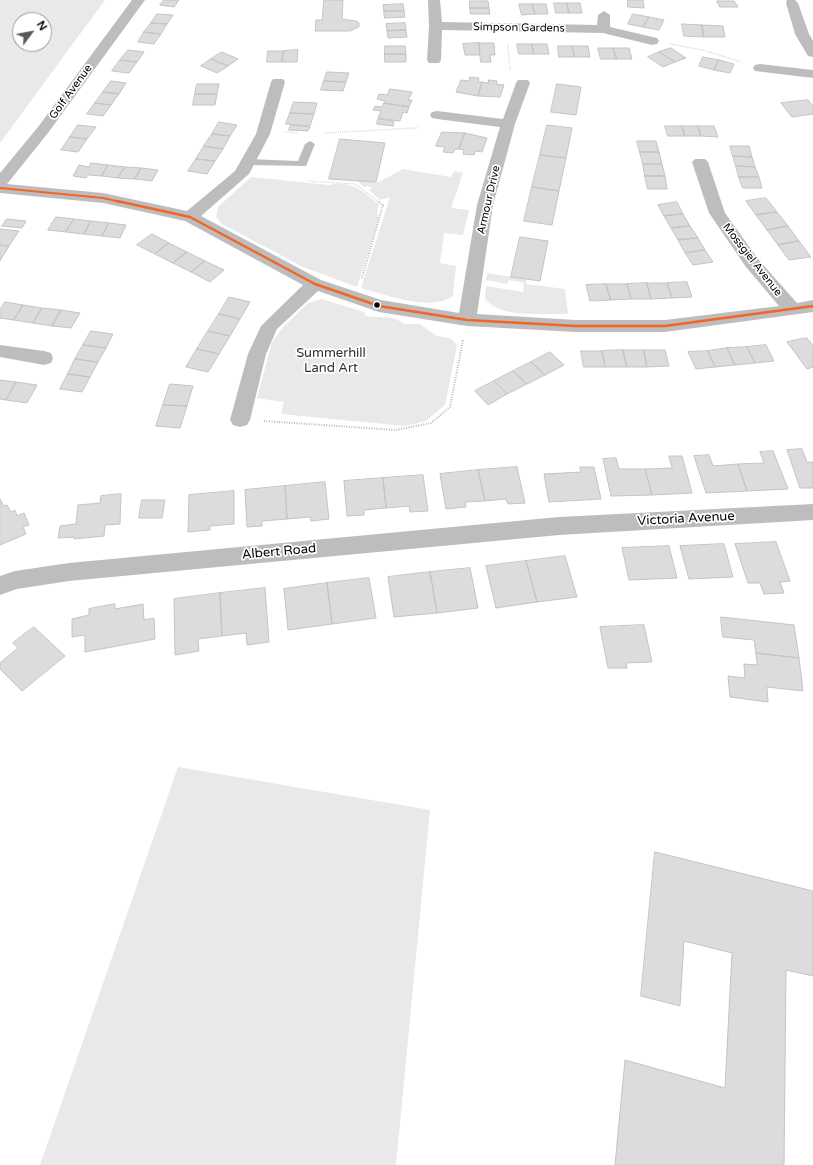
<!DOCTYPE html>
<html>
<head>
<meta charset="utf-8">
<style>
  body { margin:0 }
  #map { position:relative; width:813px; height:1165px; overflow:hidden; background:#fff; font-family:"Varela Round",sans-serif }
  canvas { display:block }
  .north { position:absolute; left:12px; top:12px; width:40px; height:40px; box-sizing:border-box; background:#fff; border:1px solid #999; border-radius:50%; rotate:58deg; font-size:11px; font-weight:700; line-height:16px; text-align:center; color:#000 }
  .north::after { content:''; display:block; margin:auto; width:14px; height:18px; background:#595959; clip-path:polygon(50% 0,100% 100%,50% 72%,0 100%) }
</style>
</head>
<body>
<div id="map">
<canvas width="813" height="1165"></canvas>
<div class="north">N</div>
</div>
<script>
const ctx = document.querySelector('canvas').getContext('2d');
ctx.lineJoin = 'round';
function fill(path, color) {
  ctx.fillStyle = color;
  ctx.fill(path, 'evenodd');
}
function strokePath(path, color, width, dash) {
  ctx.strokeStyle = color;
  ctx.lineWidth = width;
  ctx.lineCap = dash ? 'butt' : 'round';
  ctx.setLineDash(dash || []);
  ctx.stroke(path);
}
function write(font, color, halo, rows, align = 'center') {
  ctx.font = font + ' "Varela Round",sans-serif';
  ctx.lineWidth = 3.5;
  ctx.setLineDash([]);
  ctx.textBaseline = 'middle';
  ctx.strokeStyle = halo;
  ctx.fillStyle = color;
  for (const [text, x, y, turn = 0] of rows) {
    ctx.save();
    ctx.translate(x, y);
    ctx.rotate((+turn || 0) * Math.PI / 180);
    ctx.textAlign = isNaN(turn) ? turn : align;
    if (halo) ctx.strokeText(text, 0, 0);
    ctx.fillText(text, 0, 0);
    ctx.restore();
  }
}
fill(new Path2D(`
  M0 0H105L0 143ZM20 20H44V44H20Z
  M403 169 451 177 454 171 463 173 451 208 469 210 463 235 444 233 440 263 456 266 453 296C431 312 386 295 361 288L390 197 380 200 369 190 372 188 368 186 364 187 357 181 379 182Z
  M251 177 329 185C352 180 361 191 379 204L377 212 379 218 357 287 303 267 222 224 216 217 218 207Z
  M487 273 526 279V284L565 289 568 314C545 313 498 319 485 298L486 286 523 292 524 283 509 280 507 284 486 280Z
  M322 299 364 312 366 316C378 318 394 315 404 324H419L437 336 450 338 457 345 445 405 426 421 405 426 281 414 284 402 257 398 272 342 284 326 308 303Z
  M178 767 430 810 396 1165H40Z`), '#e9e9e9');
const building = new Path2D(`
  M164 0H179L174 7 160 5Z
  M324 0H343L342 19 356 21 359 23V27L350 31H315L316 20H322Z
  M628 0H643L644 8 628 7Z
  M470 1H488L489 8H470Z
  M717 1H734L738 7H720Z
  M554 3H567L569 13H556Z
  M567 3H580L582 13H569Z
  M403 4 404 11H384L383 5Z
  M519 4H532L535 14 522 15Z
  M532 4H546L548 14H535Z
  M470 8H489L490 14H471Z
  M384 11H404L405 17 385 18Z
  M157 14 173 15 167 24 151 23Z
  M633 14 649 17 643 27 628 24Z
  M649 17 664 20 659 30 643 27Z
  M151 23 167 24 161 34 144 32Z
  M405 23 406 30 387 31 386 24Z
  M682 24 702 25 704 37 684 36Z
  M702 25 723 26 725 37H704Z
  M406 30 407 37 388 38 387 31Z
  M144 32 161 34 154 44 138 42Z
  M479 43H494L495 55H490L491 62H481Z
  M479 43 480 55H465L463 44Z
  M517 44H532L534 54H519Z
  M532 44H547L549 54H534Z
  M385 46H405L406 54H385Z
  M558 46H572L575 57H559Z
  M572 46H588L590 57H575Z
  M598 48H613L617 59H601Z
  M613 48H629L632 59H617Z
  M671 48 686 58 675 62 659 52Z
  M128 50 144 52 137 62 120 60Z
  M298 50 297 62H282L283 51Z
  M268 51H283L282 62H267Z
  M222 52 238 59 228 66 211 59Z
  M659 52 675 62 663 67 648 57Z
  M385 54H406V62H385Z
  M703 57 719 60 714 70 699 66Z
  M211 59 228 66 217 73 201 66Z
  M120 60 137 62 129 73 112 71Z
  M719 60 734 64 730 73 714 70Z
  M327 72 349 73 346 82 324 81Z
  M470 77 479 78 478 82H482L478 96 456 92 461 80 469 81Z
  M489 80 497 81 496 84 504 85 500 97 478 96 482 82 488 83Z
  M111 81 126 83 119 94 103 92Z
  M324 81 346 82 343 91 321 90Z
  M197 84H219L217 94H195Z
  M557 84 581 87 576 115 551 112Z
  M390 89 412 92 408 100H412L409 107 384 103 385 101 377 99 379 94 387 95Z
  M103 92 119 94 111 105 95 103Z
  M195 94H217L215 105H193Z
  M808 100 813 106V114L792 117 781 103Z
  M294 102 317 103 314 114 290 113Z
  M95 103 111 105 103 116 87 114Z
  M384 103 409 107 407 113 403 112 400 121 378 118 381 111 373 110 375 106 382 107Z
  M290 113 314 114 310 126 286 124Z
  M378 119 394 121 393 126 377 124Z
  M219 122 237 125 230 136 212 134Z
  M78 125 96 127 87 139 70 137Z
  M291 125 310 127 308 131 289 130Z
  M547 125 572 128 566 158 540 155Z
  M665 126H682L685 136H668Z
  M682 126H698L701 136H685Z
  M698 126H714L718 137 701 136Z
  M442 132 465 133 459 149H455L453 153 443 152 445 147 436 146Z
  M465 133 487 138 482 152 475 151 474 155 463 154 464 150 459 149Z
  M212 134 230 136 223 149 204 146Z
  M70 137 87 139 78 152 61 150Z
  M340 139 385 143 376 182 329 179Z
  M637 141H656L659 152H640Z
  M204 146 223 149 215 161 196 159Z
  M730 146H749L752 157 733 156Z
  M640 152H659L662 164H643Z
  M540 155 566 158 559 191 532 187Z
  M733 156 752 157 755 167 736 166Z
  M196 159 215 161 207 174 188 171Z
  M91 163 108 165 102 176 88 175 86 178 73 176 79 165 89 167Z
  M643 164H662L665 176H645Z
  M108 165 125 167 118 178 102 176Z
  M736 166 755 167 759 177H739Z
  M125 167 141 168 135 179 118 178Z
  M141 168 158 170 152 181 135 179Z
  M645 176H665L667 189H648Z
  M739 177H759L762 188H743Z
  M532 187 559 191 552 225 524 221Z
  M766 198 777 212 756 215 746 201Z
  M677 202 683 214 664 216 658 205Z
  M777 212 788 226 767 230 756 215Z
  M683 214 690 226 671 228 664 216Z
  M56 217 74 219 66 232 48 230Z
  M7 219 26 221 22 228 2 226Z
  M74 219 91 221 84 234 66 232Z
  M91 221 109 223 102 236 84 234Z
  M109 223 126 225 120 238 102 236Z
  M690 226 698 238 678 240 671 228Z
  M788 226 799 241 778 245 767 230Z
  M0 229 19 231 9 246 0 245Z
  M152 234 169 243 155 254 137 245Z
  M520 237 548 241 540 281 511 277Z
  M698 238 705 250 685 253 678 240Z
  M799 241 811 257 789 260 778 245Z
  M169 243 187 252 173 263 155 254Z
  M0 245 9 246 0 261Z
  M705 250 713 262 693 265 685 253Z
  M187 252 205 261 191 272 173 263Z
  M205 261 224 270 210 282 191 272Z
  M687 282 692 297 672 298 667 283Z
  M647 283H667L672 298 651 299Z
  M647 283 651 299H631L627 284Z
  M606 284H627L631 299 611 300Z
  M606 284 611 300 590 301 586 285Z
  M229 297 250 302 240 319 219 314Z
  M5 302 23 305 14 320 0 318V310Z
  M23 305 42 308 33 323 14 320Z
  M42 308 61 310 52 326 33 323Z
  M61 310 80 313 71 328 52 326Z
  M219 314 240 319 230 336 208 331Z
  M91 331 113 334 106 348 83 345Z
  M208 331 230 336 219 354 197 349Z
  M807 338 813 346V367L807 369 787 342Z
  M83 345 106 348 98 362 75 359Z
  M766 345 774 361 755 363 747 347Z
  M747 347 755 363 735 365 727 348Z
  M727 348 735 365 715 367 708 351Z
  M197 349 219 354 208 372 186 367Z
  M623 350H644L647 367H627Z
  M623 350 627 367H605L602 351Z
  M644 350H665L669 366 647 367Z
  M581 351H602L605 367H584Z
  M708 351 715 367 696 369 688 352Z
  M550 352 564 365 545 375 531 362Z
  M75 359 98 362 90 377 68 374Z
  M531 362 545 375 527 384 513 371Z
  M513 371 527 384 507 394 494 381Z
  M68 374 90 377 82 392 60 389Z
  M0 380 16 382 6 400 0 399Z
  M494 381 507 394 488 405 475 391Z
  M16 382 37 385 27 403 6 400Z
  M170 384 193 386 187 406 163 405Z
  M163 405 187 406 180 428 156 426Z
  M802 449 807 462H813V488H800L787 450Z
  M773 451 788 489 747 491 738 464 764 463 760 452Z
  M709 455 713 466 738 464 747 491 706 493 694 456Z
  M669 456H682L692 493 652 495 645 469 672 468Z
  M616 458 619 469H645L652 495 611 496 603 459Z
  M517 467 525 503 508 504 506 499 485 501 478 470Z
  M580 467H594L601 499 549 502 544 474 581 472Z
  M478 470 485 501 465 502 466 507 446 509 440 474Z
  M423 475 428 511 410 512 409 506 386 508 383 478Z
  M383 478 386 508 364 510V515L347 516 344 481Z
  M325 482 329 519 311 521 310 517 287 519 285 486Z
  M285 486 287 519 262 521V526L247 527 245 490Z
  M234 491V524L210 526V530L188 532 189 495Z
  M121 494 120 524 105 525 104 536 74 539V537L58 538 60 526 76 524 78 505 100 503 101 496Z
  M0 499 4 506 7 505 11 512 15 510 17 516 24 513 29 525 23 527 26 534 0 545Z
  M142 500H165L162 518H139Z
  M776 542 790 581 780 582 784 593 764 594 760 583H748L735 544Z
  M724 544 733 577 689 579 680 546Z
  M669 546 677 578 629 580 622 548Z
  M565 556 577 597 537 602 526 561Z
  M526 561 537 602 496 608 486 566Z
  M470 568 478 608 437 613 430 572Z
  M430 572 437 613 394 617 388 577Z
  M369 578 376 618 332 624 327 583Z
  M327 583 332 624 288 630 284 589Z
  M265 588 269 642 247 645 246 633 222 636 220 593Z
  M220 593 222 636 198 639 199 651 175 655 174 599Z
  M115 604V609L143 604 144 620 154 618 155 639 85 652V635L72 637V619L89 615V609Z
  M721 617 794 625 799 658 756 653 754 640 723 637Z
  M644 625 652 662 626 663 627 668H608L600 627Z
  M34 627 65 656 22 691 0 669V663L18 648 13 643Z
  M756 653 799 658 803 691 767 687 768 702 730 697 728 676 745 678 744 664 757 665Z
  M655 852 813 891V976L786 970 784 1165H615L625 1060 725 1088 732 953 684 941 680 1006 641 996Z`);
fill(building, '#dcdcdc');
strokePath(building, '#c4c4c4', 1);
strokePath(new Path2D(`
  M670 44 703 50 741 62
  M508 45 510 70
  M284 132 297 133
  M324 133 416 128 420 125
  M308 181 355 184 379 202`), '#b8b8b8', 1.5, [0.5, 1.5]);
strokePath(new Path2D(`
  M362 278 383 205 378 201
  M264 421 396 430 431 423 450 407 463 340`), '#b8b8b8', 2, [1, 1.5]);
fill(new Path2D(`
  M310 141 315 144 306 166 248 165 242 162 248 159 298 161 305 144Z`), '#bdbdbd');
fill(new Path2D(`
  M132 0H145L48 133 7 184 103 193 187 211 235 171 256 134 271 82 273 79H283L285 82 270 134 249 174 201 216 321 280 381 300 459 313 477 205 500 127 437 119 432 118 430 115 432 112 437 111 503 119 516 83 518 80H528L530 83 515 124 493 205 477 314 576 320H665L779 306 746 267 709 213 692 162 695 159H705L708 162 725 213 758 259 797 303 813 300V312L665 332H576L467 326 379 312 318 291 277 329 266 354 250 420 247 425 240 427 233 425 230 420 248 354 261 326 303 285 185 221 103 203 0 193V173L38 127Z
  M428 0H440L442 22 597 25 598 15 604 11 610 15V27L657 38 659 41 657 44 652 45 603 33 442 30 441 60 439 63H429L427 60 429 26Z
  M760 64 813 70V78L755 71 753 68 755 65Z
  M0 345 44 351 51 353 53 358 51 363 44 365 0 357Z
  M813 504V520L559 535 69 581 17 589 0 595V576L15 571 69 563 559 517Z`), '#bdbdbd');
fill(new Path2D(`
  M787 0H795L798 3 809 34 813 41V57L808 56 795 34 786 3Z`), '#bdbdbd');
strokePath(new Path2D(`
  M0 188 103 198 121 202`), '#f26522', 2);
strokePath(new Path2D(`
  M117 201 190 217 315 284 379 306 467 320 576 326H665L813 306`), '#f26522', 2.5);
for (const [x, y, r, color] of [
  [377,305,3.5,"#000"]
]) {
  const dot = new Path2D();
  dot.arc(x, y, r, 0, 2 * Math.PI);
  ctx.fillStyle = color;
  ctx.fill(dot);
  strokePath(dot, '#fff', 1.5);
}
write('11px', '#000', '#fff', [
  ["Simpson Gardens",519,28,1],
  ["Golf Avenue",71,92,-54],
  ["Armour Drive",489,200,-77],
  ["Mossgiel Avenue",752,260,52]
]);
write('13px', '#2e2e2e', '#fff', [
  ["Summerhill",331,354],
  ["Land Art",331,369]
]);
write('13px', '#000', '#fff', [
  ["Victoria Avenue",686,519,-3],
  ["Albert Road",279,552,-5]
]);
</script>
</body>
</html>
